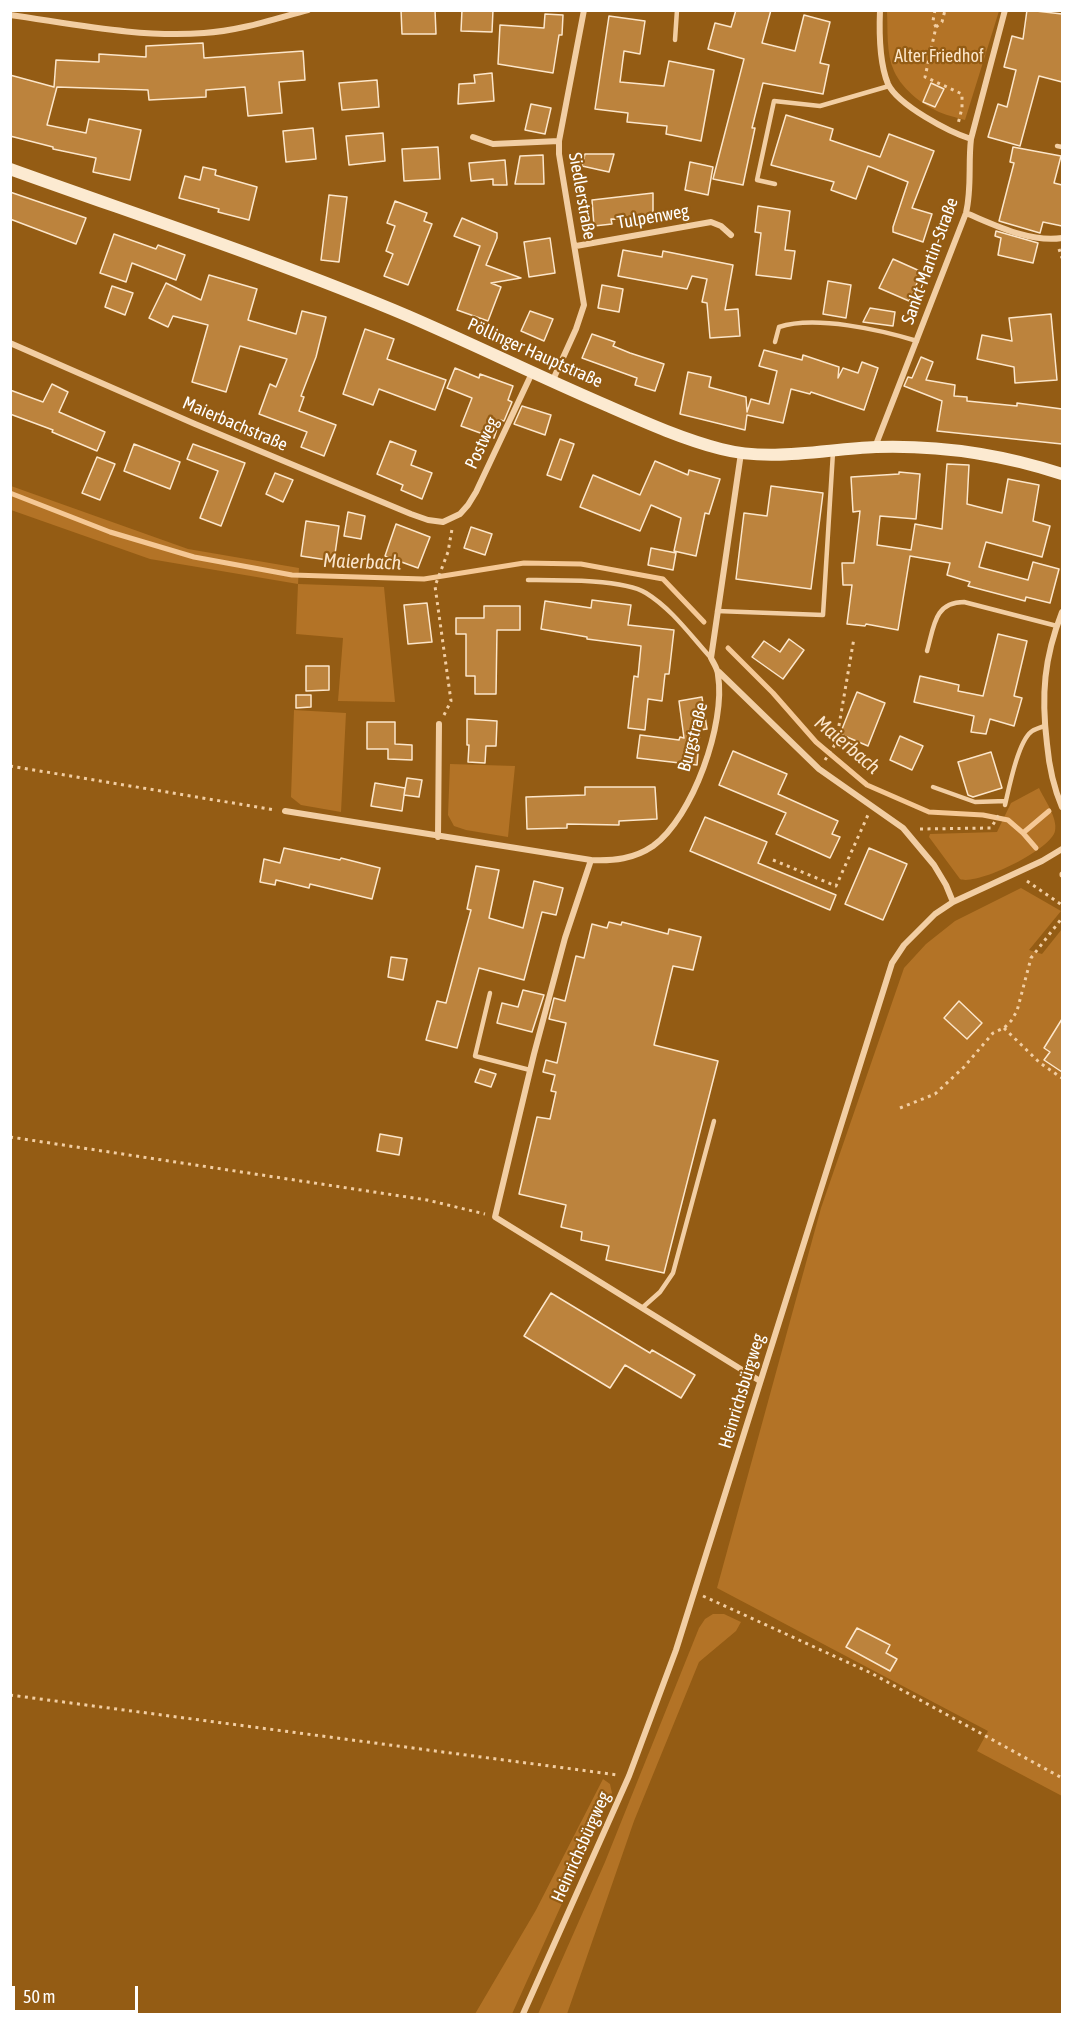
<!DOCTYPE html>
<html>
<head>
<meta charset="utf-8">
<style>
  body { margin:0 }
  #map { position:relative; width:1073px; height:2025px; overflow:hidden; background:#945c14; font-family:"Asap Condensed",sans-serif }
  canvas { display:block }
  .frame { position:absolute; inset:0; border:12px solid #fff; pointer-events:none }
  .scale { position:absolute; left:12px; top:1986px; width:126px; height:27px; box-sizing:border-box; border:3px solid #fff; border-top:0; padding-left:8px; font-size:18px; line-height:21px; white-space:nowrap; color:#fff; -webkit-text-stroke:4px #945c14; paint-order:stroke }
</style>
</head>
<body>
<div id="map">
<canvas width="1073" height="2025"></canvas>
<div class="frame"></div>
<div class="scale">50 m</div>
</div>
<script>
const ctx = document.querySelector('canvas').getContext('2d');
ctx.lineJoin = 'round';
function fill(path, color) {
  ctx.fillStyle = color;
  ctx.fill(path, 'evenodd');
}
function strokePath(path, color, width, dash) {
  ctx.strokeStyle = color;
  ctx.lineWidth = width;
  ctx.lineCap = dash ? 'butt' : 'round';
  ctx.setLineDash(dash || []);
  ctx.stroke(path);
}
function write(font, color, halo, rows, align = 'center') {
  ctx.font = font + ' "Asap Condensed",sans-serif';
  ctx.lineWidth = 4.5;
  ctx.setLineDash([]);
  ctx.textBaseline = 'middle';
  ctx.strokeStyle = halo;
  ctx.fillStyle = color;
  for (const [text, x, y, turn = 0] of rows) {
    ctx.save();
    ctx.translate(x, y);
    ctx.rotate((+turn || 0) * Math.PI / 180);
    ctx.textAlign = isNaN(turn) ? turn : align;
    if (halo) ctx.strokeText(text, 0, 0);
    ctx.fillText(text, 0, 0);
    ctx.restore();
  }
}
fill(new Path2D(`
  M887 11H999L965 120C959 118 953 117 947 115 926 108 903 91 894 71 886 54 888 29 887 11Z
  M11 486 188 549 299 568 298 584 384 587 395 702 338 701 343 638 296 634 298 584 150 559 11 510Z
  M294 710 346 713 341 812 301 805 291 797Z
  M450 764 515 766 508 837 466 830 454 826 448 815Z
  M1039 788C1044 799 1058 818 1055 831 1051 850 977 886 960 879L929 837 930 834 997 832 1011 803Z
  M1021 888 1061 911 1029 950 1042 954 1062 929V1796L977 1751 988 1731 717 1588 821 1208 904 968 926 944 955 921Z
  M713 1614H724L741 1622 736 1631 699 1662 634 1821 567 2014H538L605 1862 699 1628 705 1619Z
  M603 1779 610 1784 612 1793 512 2014H475L536 1910Z`), '#b37326');
strokePath(new Path2D(`
  M10 493 110 532 194 557 292 575 424 579 524 563 581 564 663 579 704 622
  M728 648 773 693 816 742 867 785 929 812 983 815 1008 820 1023 833 1036 848
  M1023 833 1049 811
  M1062 874V875`), '#f5c895', 5);
const building = new Path2D(`
  M401 10H435L436 34H402Z
  M462 10H493L492 32 461 31Z
  M736 10H771L762 43 795 51 804 15 830 22 820 63 829 65 823 94 763 83 752 128H755L743 185 713 179 744 59 708 49 715 23 731 27Z
  M1027 10 1062 14V82L1039 76 1020 146 988 137 998 104 1007 107 1016 70 1004 67 1012 36 1023 39Z
  M545 14 563 15 562 35H559L553 73 498 64 500 25 544 28Z
  M609 16 645 21 640 54 624 51 620 82 664 86 669 61 714 70 701 141 666 134 667 126 627 122 628 113 595 109Z
  M203 43 204 58 303 51 305 80 279 82 282 113 248 116 245 87 206 90V97L149 100 148 90 57 87 47 125 86 133 89 119 141 130 130 180 93 172 96 158 53 149V147L10 136V75L54 87 56 60 99 62V54L146 57V46Z
  M492 73 494 101 458 104 459 84 475 83 474 75Z
  M377 80 379 107 342 110 339 83Z
  M931 83 944 89 935 107 923 102Z
  M531 104 551 108 545 134 525 130Z
  M786 115 833 129 830 140 880 157 889 134 934 151 912 208 932 214 923 242 893 232V227L908 182 868 166 856 199 831 190 834 182 771 165Z
  M313 128 316 159 286 162 283 131Z
  M383 133 385 161 349 165 346 136Z
  M438 147 440 179 404 181 402 149Z
  M1013 147 1061 156 1054 183 1062 185V226L1043 222 1040 233 999 221 1014 163 1010 162Z
  M585 154H614L609 172 582 166Z
  M543 155 544 184H515L520 156Z
  M505 160 507 185H493V179L471 181 469 163Z
  M690 162 713 167 708 195 685 190Z
  M203 167 216 170 215 175 257 187 249 220 218 212 219 209 179 198 185 176 200 180Z
  M10 192 86 218 76 244 10 219Z
  M653 193V220L611 219 612 224 594 226 592 200Z
  M329 195 347 197 339 262 321 260Z
  M395 201 427 213 424 221 432 224 408 285 384 276 393 254 386 251 395 226 387 223Z
  M758 206 790 211 785 250 795 251 791 279 756 275 761 233 755 232Z
  M462 218 497 233V238L486 265 521 278 491 283 501 287 488 321 457 310 480 246 454 236Z
  M996 231 1038 243 1033 263 998 255 1001 238 995 236Z
  M114 234 156 249 158 245 185 255 176 280 132 263 126 282 100 273Z
  M550 238 555 273 529 277 524 242Z
  M623 250 662 257 663 251 733 265 725 310 738 309 740 336 710 338 707 303 702 302 707 279 692 276 687 289 618 276Z
  M893 259 922 272 909 301 879 288Z
  M209 275 257 289 248 320 296 334 302 311 326 317 316 357 301 396 304 397 299 411 336 425 324 456 301 447 307 432 259 414 270 384 276 387 287 359 240 346 226 392 192 382 208 325 173 316 168 327 149 318 166 283 201 300Z
  M828 281 851 285 846 318 823 314Z
  M602 285 623 289 619 312 598 308Z
  M112 286 133 293 125 315 105 307Z
  M870 308 895 312 893 326 863 322Z
  M530 311 553 319 544 341 521 331Z
  M1051 314 1057 380 1015 383 1014 367 977 359 982 335 1012 341 1009 318Z
  M365 329 394 339 387 359 446 380 435 410 379 389 373 405 343 394Z
  M592 334 615 342 613 346 630 353 664 364 655 391 635 385 637 378 582 358Z
  M764 350 802 360 803 355 839 367 838 378 843 368 858 373 862 362 878 368 864 410 811 392 810 394 791 389 783 423 747 415 745 430 680 414 688 372 711 377 709 387 746 397 747 412 751 399 769 404 777 371 759 366Z
  M921 357 933 362 926 380 955 385 954 396 967 397V401L1017 406V403L1062 409V444L937 431 942 401 904 386 908 377 912 378Z
  M455 368 479 378 480 374 513 386 508 400 512 402 504 421 500 420 494 438 461 426 472 398 447 388Z
  M52 384 68 392 59 412 105 432 97 451 52 432 53 430 10 414V390L43 402Z
  M522 406 551 415 545 435 514 424Z
  M560 439 574 444 561 480 547 475Z
  M390 441 416 451 411 465 432 473 422 499 401 490 403 485 377 474Z
  M134 444 180 462 170 489 124 471Z
  M193 444 245 463 221 526 200 518 218 471 187 459Z
  M97 457 115 464 100 500 82 493Z
  M655 461 688 475 689 470 720 479 709 514 705 513 696 556 674 551 681 518 651 505 640 531 580 507 593 475 640 495Z
  M947 464 969 465 967 504 1002 513 1008 479 1039 485 1033 521 1050 526 1042 557 986 542 979 567 1028 580 1033 562 1059 569 1050 603 1026 597 1025 601 968 586 970 582 947 575 950 563 910 556 898 630 866 624 865 626 847 624 852 585H843L842 563H854L860 511 853 512 851 477 899 474V472L920 474 916 519 880 516 877 545 911 550 915 524 942 529Z
  M275 473 293 480 283 502 266 494Z
  M771 486 823 493 811 589 736 579 744 513 767 516Z
  M348 512 365 516 361 539 344 536Z
  M306 521 339 526 334 561 301 556Z
  M396 524 430 537 418 568 385 556Z
  M471 527 492 534 485 555 464 548Z
  M651 548 676 553 673 570 648 565Z
  M592 600 631 605 628 625 674 630 669 674H665L662 701 648 699 645 730 628 728 634 676 638 677 641 646 587 639V637L541 629 545 601 591 608Z
  M427 603 432 642 408 644 404 605Z
  M484 606H520V630H497L496 694H475V676H466V634H456V618H484Z
  M998 634 1027 641 1014 696 1022 698 1014 726 990 719 986 734 971 732 974 716 914 702 920 676 959 685 958 691 983 696Z
  M789 639 804 650 783 679 752 657 764 641 780 652Z
  M306 666H329V690L306 691Z
  M857 692 885 703 868 746 840 734Z
  M296 695H311V707L296 708Z
  M702 697 707 729 700 730 697 765 637 758 640 735 679 740 680 737 684 738 679 701Z
  M467 719 497 721 496 746H486L485 763 468 762 469 745H467Z
  M367 722H395V744L412 745V760L388 759V749H367Z
  M900 736 923 746 912 770 890 760Z
  M733 751 787 774 778 794 838 821 832 834 840 837 830 858 776 834 786 813 719 785Z
  M991 752 1002 788 973 797 968 795 958 762Z
  M407 778 422 780 419 797 404 795Z
  M375 783 405 788 402 811 371 806Z
  M585 787H655L657 819 619 821V825L567 824V828L527 829 526 797 585 795Z
  M705 817 767 842 758 863 836 895 830 910 690 851Z
  M284 848 340 860 341 858 380 868 372 899 310 884 309 888 276 880 275 885 260 882 264 859 280 863Z
  M869 848 907 864 883 920 845 904Z
  M476 866 499 870 489 918 523 928 534 881 563 888 556 915 542 912 524 980 479 968 457 1048 426 1040 437 1001 446 1003 471 910 467 909Z
  M609 922 621 925 622 922 668 934 669 929 701 937 693 970 673 966 654 1045 718 1061 664 1273 606 1260 609 1246 581 1240 582 1232 561 1227 566 1205 519 1194 537 1117 550 1119 556 1092 551 1091 555 1075 543 1072 546 1060 557 1063 566 1023 549 1019 554 998 565 1001 576 956 584 958 592 924 607 928Z
  M391 957 407 959 403 980 388 977Z
  M523 990 544 995 532 1032 497 1023 502 1003 518 1007Z
  M959 1001 982 1023 967 1039 944 1018Z
  M1062 1019V1072L1044 1060 1050 1052 1044 1048Z
  M480 1069 496 1074 491 1087 475 1082Z
  M380 1134 402 1138 399 1155 377 1151Z
  M551 1293 650 1353 652 1350 695 1375 681 1398 625 1365 610 1388 524 1336Z
  M857 1628 890 1645 886 1653 897 1659 890 1671 846 1647Z`);
fill(building, '#bc833d');
strokePath(building, '#fce6ca', 1.5);
strokePath(new Path2D(`
  M935 10 933 21 936 27 925 77 962 94V108L958 124
  M936 27 942 22 945 10
  M1059 249 1062 258
  M444 715 451 701 435 586 448 552 452 529
  M825 760 836 743 854 638
  M10 766 275 810
  M920 829 991 828 1000 813
  M773 860 836 886 868 815
  M1027 881 1062 905
  M1004 1028 1040 1063 1062 1078
  M900 1108 935 1094 964 1067 993 1033 1004 1028 1011 1021 1017 1011 1031 958 1062 918
  M10 1137 427 1200 485 1214
  M703 1596 871 1673 1062 1778
  M10 1695 618 1775`), '#f2cea3', 3, [3, 4.5]);
strokePath(new Path2D(`
  M675 40 677 10
  M1057 146 1062 147
  M775 184 757 180 774 101 820 106 889 86
  M775 342 779 327C815 315 881 330 917 341
  M528 580C555 580 624 579 646 593 672 609 691 636 711 658
  M717 611 823 615 833 452
  M927 651C934 627 934 602 964 602L1057 626
  M933 787 975 802 1006 801
  M1005 805C1009 788 1018 742 1031 732 1034 729 1040 728 1044 726
  M490 993 475 1056 530 1070
  M642 1308 660 1292 673 1273 714 1121`), '#f2cea3', 4.5);
strokePath(new Path2D(`
  M880 10C879 34 879 62 888 84 898 105 949 132 971 139
  M10 15C74 24 140 38 204 33 239 31 274 19 308 10
  M473 137 493 144 559 141
  M966 213C995 225 1030 243 1062 238
  M576 246 711 222 721 226 731 235
  M10 343 195 424 411 514 428 520 443 522 460 514 468 505 476 492 532 373
  M552 382 576 329 584 305 559 154V141L584 10
  M875 447 966 213C972 188 968 164 971 139L1005 10
  M741 453 711 658C714 664 718 669 718 675 726 723 693 817 653 846 634 859 614 861 591 860L565 938 534 1054 495 1217 760 1381
  M1062 612C1044 658 1041 695 1047 744 1049 766 1053 786 1062 807
  M719 672 819 769 903 828 934 865 946 885 953 902
  M285 811 591 860
  M438 837 439 724
  M523 2014 629 1776 676 1650 892 963 904 945 935 914 953 902 1042 861 1062 849`), '#f2cea3', 6);
strokePath(new Path2D(`
  M10 169C143 217 278 261 408 316 473 344 536 375 601 403 640 420 679 438 721 449 771 462 825 449 876 447 941 445 1001 454 1062 474`), '#fcead1', 12);
write('18px', '#fce6ca', '#945c14', [
  ["Alter Friedhof",939,56]
]);
write('18px', '#fff', '#945c14', [
  ["Siedlerstraße",582,196,80],
  ["Tulpenweg",653,217,-10],
  ["Sankt-Martin-Straße",930,261,-70],
  ["Pöllinger Hauptstraße",535,353,24],
  ["Maierbachstraße",235,424,23],
  ["Postweg",482,443,-65],
  ["Burgstraße",693,737,-75],
  ["Heinrichsbürgweg",742,1391,-73],
  ["Heinrichsbürgweg",581,1847,-66]
]);
write('italic 20px', '#fbe5cb', '#945c14', [
  ["Maierbach",362,562,2],
  ["Maierbach",847,745,40]
]);
</script>
</body>
</html>
